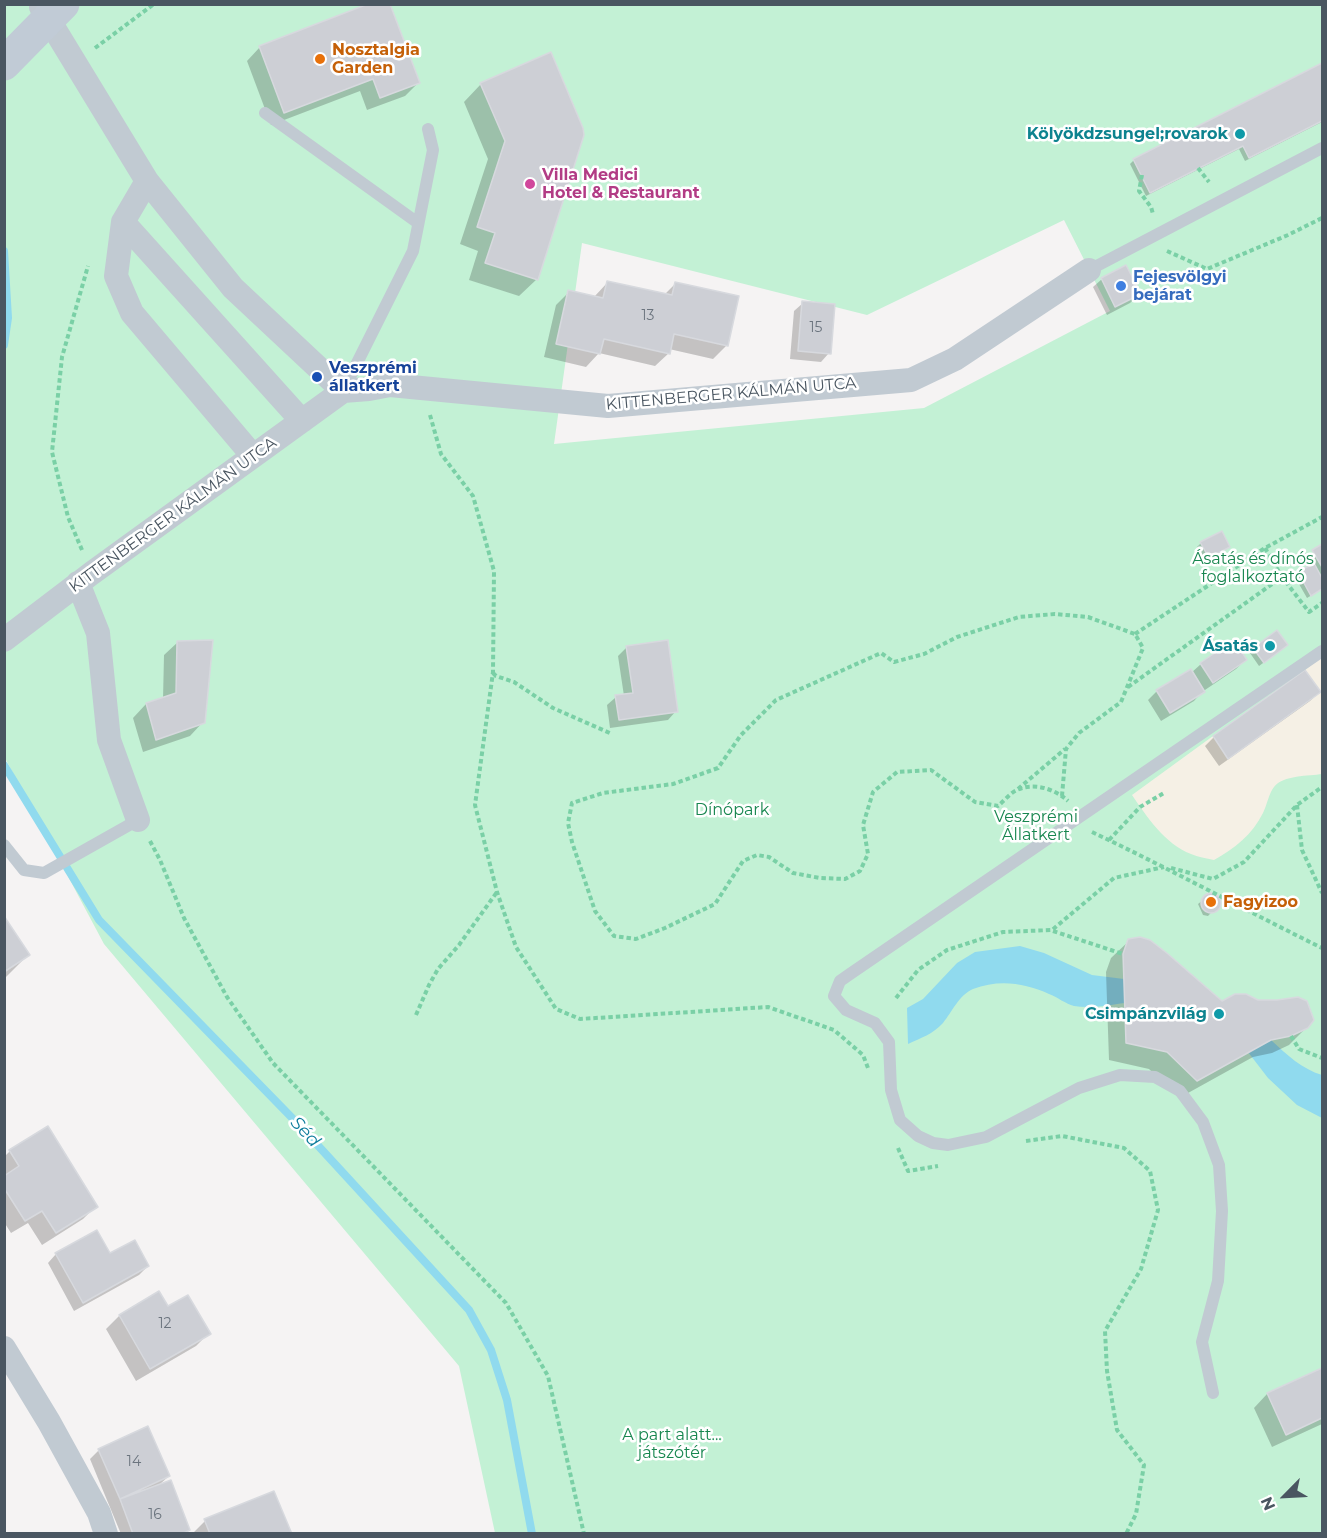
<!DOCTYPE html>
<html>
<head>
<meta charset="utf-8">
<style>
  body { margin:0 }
  #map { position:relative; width:1327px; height:1538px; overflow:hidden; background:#f5f3f3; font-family:Montserrat,sans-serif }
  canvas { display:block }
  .frame { position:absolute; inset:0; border:6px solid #4a5661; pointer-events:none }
  .north { position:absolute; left:1255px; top:1466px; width:60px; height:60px; -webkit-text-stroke:4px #fff; paint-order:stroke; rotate:246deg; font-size:16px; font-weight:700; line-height:24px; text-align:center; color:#4a5661 }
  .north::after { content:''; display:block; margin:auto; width:21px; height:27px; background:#4a5661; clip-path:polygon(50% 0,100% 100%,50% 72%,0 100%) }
</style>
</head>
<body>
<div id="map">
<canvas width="1327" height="1538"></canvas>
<div class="frame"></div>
<div class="north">N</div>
</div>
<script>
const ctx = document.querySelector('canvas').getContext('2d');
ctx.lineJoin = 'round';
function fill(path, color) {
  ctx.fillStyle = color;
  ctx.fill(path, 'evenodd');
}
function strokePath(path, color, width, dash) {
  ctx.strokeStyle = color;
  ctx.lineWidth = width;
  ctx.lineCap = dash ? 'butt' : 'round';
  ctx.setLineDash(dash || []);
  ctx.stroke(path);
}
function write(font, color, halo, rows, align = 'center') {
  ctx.font = font + ' Montserrat,sans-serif';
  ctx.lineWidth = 5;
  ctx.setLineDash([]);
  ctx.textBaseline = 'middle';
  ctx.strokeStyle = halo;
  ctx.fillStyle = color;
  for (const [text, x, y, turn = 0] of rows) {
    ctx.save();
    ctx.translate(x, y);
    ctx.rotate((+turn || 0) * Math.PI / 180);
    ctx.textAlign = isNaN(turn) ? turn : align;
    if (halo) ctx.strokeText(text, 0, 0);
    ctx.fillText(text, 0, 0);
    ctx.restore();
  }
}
fill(new Path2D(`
  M4 5H1322V1533H495L459 1366 104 944 5 758ZM1064 220 1110 311 924 408 554 444 582 243 867 315Z`), '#c3f1d5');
fill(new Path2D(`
  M1322 656V774C1309 776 1283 775 1274 787 1269 793 1267 805 1263 813 1252 835 1235 848 1214 860 1206 858 1198 857 1191 854 1165 844 1147 817 1132 795L1213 736 1229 758 1321 692 1305 670Z`), '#f5f0e5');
fill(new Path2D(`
  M1020 946 1044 953 1092 975 1124 979 1125 1003C1109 1005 1090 1009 1074 1006 1066 1004 1057 997 1049 994 1025 983 999 979 973 989 959 995 952 1012 943 1023 933 1034 921 1038 908 1044L907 1008 923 999 957 963 975 952Z
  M1271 1040C1287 1055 1302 1069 1322 1075V1118L1297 1105 1268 1078 1248 1052Z`), '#90daee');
fill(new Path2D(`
  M260 47 418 83 405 96 367 110 360 91 271 125 247 61Z
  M550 54 537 279 519 296 469 280 478 251 460 244 488 159 464 102 481 84Z
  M1322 65V122L1245 161 1239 149 1146 196 1130 164 1134 160Z
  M1102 279 1139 294 1130 303 1107 315 1093 287Z
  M608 282 664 295 676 283 726 346 713 359 669 349V353L655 366 599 353 586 367 544 357 556 305 569 292 594 297Z
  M803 303 829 353 821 362 790 359 794 311Z
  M1201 543 1228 547 1205 561 1197 547Z
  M1322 546V589L1307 598 1295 577 1309 567 1305 560Z
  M178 642 203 722 190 736 143 752 133 718 146 704 163 699 164 655Z
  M627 647 676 711 668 720 610 728 607 705 616 697 624 696 618 656Z
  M1254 649H1282L1259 666 1250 653Z
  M1245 660 1236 669 1202 692 1194 701 1161 721 1148 700 1157 691 1191 673 1201 664Z
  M1304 672 1319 692 1310 701 1219 766 1205 746 1214 737Z
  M1214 894 1219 899 1220 903 1208 916 1203 915 1198 904 1209 895Z
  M4 919 28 955 4 979Z
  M1129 941 1221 1003 1307 1027 1289 1045 1272 1053 1253 1057 1179 1098 1149 1069 1109 1060 1106 972 1111 958Z
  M10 1151 96 1206 83 1219 42 1245 28 1223 11 1233 4 1222V1157Z
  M56 1254 109 1255 148 1266 139 1275 74 1311 48 1263Z
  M159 1293 168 1308 209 1333 196 1346 136 1381 106 1329 119 1316Z
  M1322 1369V1424L1272 1447 1254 1408 1267 1394Z
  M99 1450 169 1476 159 1485 189 1530 185 1534H121L90 1459Z
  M274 1493 290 1534H192L205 1521Z`), '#0003');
strokePath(new Path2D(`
  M4 251 8 318 4 345
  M4 765 99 920 300 1126 469 1310 491 1350 507 1400 532 1534`), '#90daee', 8);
const building = new Path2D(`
  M368 4H390L420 83 380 98 373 79 284 113 259 46Z
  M551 52 583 128 584 135 538 280 485 263 495 233 477 227 505 141 480 83Z
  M1322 63V121L1249 158 1243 146 1150 193 1133 159Z
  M1126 265 1141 294 1115 307 1101 278Z
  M607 281 672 295 675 282 739 296 728 346 674 334 670 354 604 339 600 354 556 344 568 290 603 298Z
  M802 301 835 304 831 354 798 351Z
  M1222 531 1230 547 1209 558 1200 542Z
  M1322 544V567L1312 550Z
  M1314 563 1322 578V589L1311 596 1298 572Z
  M1277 630 1288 645 1264 663 1253 648Z
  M213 640 205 723 156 740 146 703 176 693 177 641Z
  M668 640 678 712 619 720 615 695 633 693 626 646Z
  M1234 640 1247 660 1213 683 1200 663Z
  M1191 669 1205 692 1170 713 1156 690Z
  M1305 670 1321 692 1228 759 1213 736Z
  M1201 903a10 10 0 1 1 20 0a10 10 0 1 1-20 0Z
  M4 916 30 955 4 972Z
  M1140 937 1150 940 1168 954 1222 1001 1235 994H1246L1258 1000H1277L1298 997 1307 1001 1314 1020 1308 1028 1291 1036 1271 1040 1197 1081 1167 1052 1126 1043 1123 954 1128 939Z
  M48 1126 98 1207 56 1233 42 1211 25 1221 4 1188V1176L19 1166 9 1150Z
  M97 1230 110 1253 135 1240 149 1266 83 1303 55 1253Z
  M159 1291 168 1306 188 1295 211 1334 150 1369 119 1315Z
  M1322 1368V1418L1286 1435 1267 1393Z
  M148 1426 170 1476 120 1499 98 1449Z
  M171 1480 190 1530 182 1534H133L120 1499Z
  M274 1491 292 1534H210L204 1519Z`);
fill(building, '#cdcfd5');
strokePath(building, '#d7d9de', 1.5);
strokePath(new Path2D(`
  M95 48 154 4
  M1198 168 1209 182
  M1142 175 1139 191 1151 207 1153 214
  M1167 251 1207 269 1288 235 1322 218
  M430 415 441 454 473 496 494 571 493 672 475 805 497 892 516 947 556 1009 580 1019 768 1007 834 1030 863 1055 868 1068
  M1265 548 1282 577
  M82 550 68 517 52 452 62 357 88 266
  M1135 634 1265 548 1322 517
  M493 673 496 676 514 682 553 708 612 734
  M1128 687 1282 577 1309 612 1322 603
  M1018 789 1065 749
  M1062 796 1066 749 1079 733 1121 702 1143 648 1135 634 1088 617 1055 614 1019 617 957 637 924 654 894 662 881 653 776 700 741 735 718 768 673 784 603 793 572 803 568 823 572 842 595 911 614 936 636 939 665 928 715 904 743 861 757 855 769 857 793 873 820 878 845 879 860 871 868 854 863 825 873 792 897 772 931 770 975 802 998 806C1004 801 1010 793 1017 790 1034 782 1055 789 1068 801
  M1297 805 1302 850 1322 893
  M1092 832C1170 869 1245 910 1322 948
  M1109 840 1140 807 1164 793
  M150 841 160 860 184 918 227 997 273 1063 506 1303 548 1376 584 1534
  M1171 868 1213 879 1244 862 1297 805 1322 787
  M1053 931 1123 954
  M896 998 918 970 947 950 1003 932 1052 930 1114 878 1164 867
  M416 1015 429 985 438 969 459 945 497 892
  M1291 1036 1299 1049 1322 1058
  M1026 1141 1062 1136 1124 1148 1150 1171 1158 1210 1141 1269 1105 1331 1107 1371 1117 1430 1144 1465 1136 1514 1126 1534
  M898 1148 908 1171 938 1166`), '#7ad0a6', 4, [4.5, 3]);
strokePath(new Path2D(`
  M265 113 418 223
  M1089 270 1322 148
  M343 391 413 251 433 150 428 129
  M4 845 24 870 44 873 138 820
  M1213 1393 1202 1342 1218 1281 1222 1211 1219 1165 1203 1122 1180 1091 1155 1077 1120 1075 1079 1088 986 1137 948 1145 933 1143 918 1136 900 1120 891 1090 889 1042 875 1023 846 1010 834 996 840 981 850 974 1322 651`), '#c1cad2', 12);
strokePath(new Path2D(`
  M41 7 147 181 233 288 343 391
  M147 181 123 222 116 276 132 313 253 456
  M123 222 302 421
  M78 583 98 633 109 740 138 820
  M4 640 92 573 343 391 369 389 390 385 608 406 911 380 955 359 1089 270
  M4 1348 49 1422 99 1513 106 1534`), '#c1cad2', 24);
strokePath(new Path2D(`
  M4 64 63 4`), '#c1cbd6', 33);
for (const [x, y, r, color] of [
  [320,59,6,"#e8710a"],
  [1240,134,6,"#0f9aa8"],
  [530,184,6,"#d1479c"],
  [1121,286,6,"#3f7fe0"],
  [317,377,6,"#1a4fb4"],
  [1270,646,6,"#0f9aa8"],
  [1211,902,6,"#e8710a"],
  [1219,1014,6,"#0f9aa8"]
]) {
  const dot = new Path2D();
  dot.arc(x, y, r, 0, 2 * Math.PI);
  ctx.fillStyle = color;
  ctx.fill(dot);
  strokePath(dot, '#fff', 2);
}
write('14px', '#6b747e', null, [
  ["13",648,316],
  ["15",816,328],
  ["12",165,1324],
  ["14",134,1462],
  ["16",155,1515]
]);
write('bold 16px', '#c56008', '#fff', [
  ["Nosztalgia",332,50],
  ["Garden",332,68],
  ["Fagyizoo",1223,902]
], 'left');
write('bold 16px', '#0d838f', '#fff', [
  ["Kölyökdzsungel;rovarok",1228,134],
  ["Ásatás",1258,646],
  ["Csimpánzvilág",1207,1014]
], 'right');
write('bold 16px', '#b23c85', '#fff', [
  ["Villa Medici",542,175],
  ["Hotel & Restaurant",542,193]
], 'left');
write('bold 16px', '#366cbe', '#fff', [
  ["Fejesvölgyi",1133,277],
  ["bejárat",1133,295]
], 'left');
write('bold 16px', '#164399', '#fff', [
  ["Veszprémi",329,368],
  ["állatkert",329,386]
], 'left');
write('16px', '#4a5661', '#fff', [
  ["KITTENBERGER KÁLMÁN UTCA",731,394,-5],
  ["KITTENBERGER KÁLMÁN UTCA",173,515,-36]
]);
write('16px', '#17864f', '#fff', [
  ["Ásatás és dínós",1253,559],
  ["foglalkoztató",1253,577],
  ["Dínópark",732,810],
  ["Veszprémi",1036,817],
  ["Állatkert",1036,835],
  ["A part alatt...",672,1435],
  ["játszótér",672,1453]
]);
write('italic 18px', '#0c7c9b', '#fff', [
  ["Séd",305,1132,47]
]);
</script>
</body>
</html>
